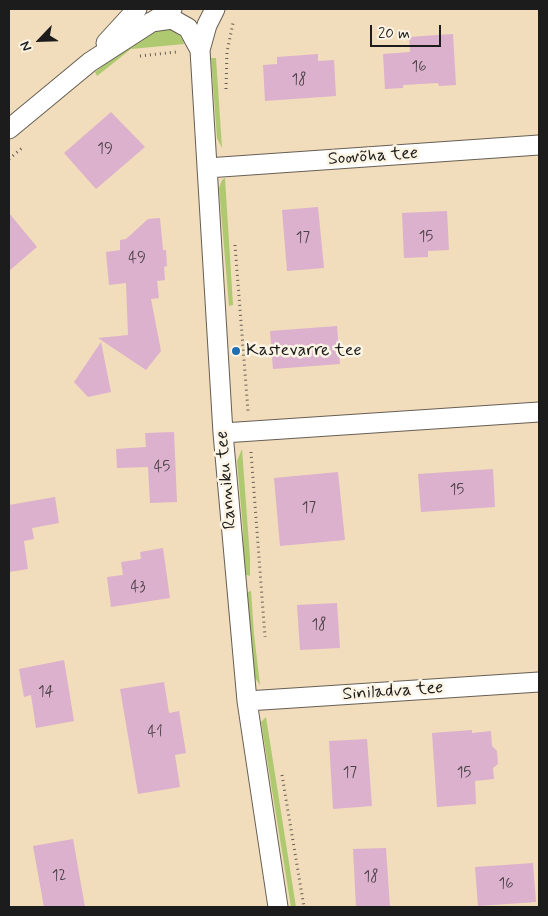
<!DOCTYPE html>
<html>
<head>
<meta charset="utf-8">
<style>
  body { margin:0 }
  #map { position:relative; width:548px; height:916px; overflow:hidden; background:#f1dcbb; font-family:Mynerve,sans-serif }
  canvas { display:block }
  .frame { position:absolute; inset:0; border:10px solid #1c1c1c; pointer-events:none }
  .north { position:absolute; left:15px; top:15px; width:50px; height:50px; -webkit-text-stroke:4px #fcf5e5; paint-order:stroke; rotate:246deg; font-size:14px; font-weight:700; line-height:20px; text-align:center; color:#1c1c1c }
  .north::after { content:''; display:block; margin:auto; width:18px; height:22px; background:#1c1c1c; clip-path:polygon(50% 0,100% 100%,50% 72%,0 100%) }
  .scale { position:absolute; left:370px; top:25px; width:71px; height:22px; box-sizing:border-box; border:2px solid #1c1c1c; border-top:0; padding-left:6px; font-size:15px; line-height:18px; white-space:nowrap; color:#1c1c1c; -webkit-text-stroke:4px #fcf5e5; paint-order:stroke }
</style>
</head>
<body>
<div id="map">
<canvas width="548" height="916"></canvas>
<div class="frame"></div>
<div class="north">N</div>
<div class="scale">20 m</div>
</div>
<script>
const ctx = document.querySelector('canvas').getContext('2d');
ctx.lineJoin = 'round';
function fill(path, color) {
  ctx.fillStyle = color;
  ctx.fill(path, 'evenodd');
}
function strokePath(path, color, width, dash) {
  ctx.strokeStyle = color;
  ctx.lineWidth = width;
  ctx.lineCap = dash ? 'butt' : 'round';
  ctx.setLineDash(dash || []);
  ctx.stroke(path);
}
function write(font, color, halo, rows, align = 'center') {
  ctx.font = font + ' Mynerve,sans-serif';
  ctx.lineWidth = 5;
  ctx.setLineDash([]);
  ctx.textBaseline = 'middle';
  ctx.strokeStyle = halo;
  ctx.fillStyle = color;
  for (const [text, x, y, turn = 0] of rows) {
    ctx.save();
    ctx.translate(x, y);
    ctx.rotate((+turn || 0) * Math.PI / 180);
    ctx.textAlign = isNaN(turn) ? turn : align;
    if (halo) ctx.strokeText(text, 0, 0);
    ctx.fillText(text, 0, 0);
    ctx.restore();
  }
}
fill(new Path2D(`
  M166 28C173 31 183 35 184 44L131 49 97 76 95 72 148 30Z
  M211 58H216L222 148 217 138Z
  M225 178 233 305 229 306 219 188 222 180Z
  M242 449 250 558V576L244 574 243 529 237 461Z
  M251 591 254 634 260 685 253 675 247 605 248 592Z
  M266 717 296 907H291L261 722Z`), '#aec970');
fill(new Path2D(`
  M453 34 456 85 439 86 438 83 403 85V88L385 89 383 54 410 52 409 37Z
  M318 54V61L334 60 336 96 265 101 263 65 277 64V57Z
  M111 112 145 147 96 189 64 153Z
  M318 207 324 268 287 271 282 210Z
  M447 211 449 250 428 251V257L404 258 402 213Z
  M9 213 37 247 9 271Z
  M160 218 163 250H166L167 266 164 267 165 280 157 281 159 298 151 299 161 351 146 370 98 338 128 335 126 283 109 285 106 252 120 250V240L126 239 148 219Z
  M337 326 340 364 273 369 270 331Z
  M101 342 111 392 88 397 74 382Z
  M174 432 177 502 150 503 148 467 117 468 116 449 146 447 145 433Z
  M493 469 495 507 421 512 418 474Z
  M338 472 345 540 280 546 274 478Z
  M55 497 59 523 32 528 34 539 24 541 28 569 9 572V505Z
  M163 548 170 598 111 607 107 577 123 575 121 562 141 559 140 552Z
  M337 603 340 648 300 650 297 605Z
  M64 660 74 721 36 728 31 695 24 697 19 669Z
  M164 682 169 713 179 711 186 753 175 755 180 787 138 794 120 689Z
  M472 730V733L491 731 492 746 497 751 498 764 493 768 494 779 475 781 476 804 437 807 432 733Z
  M367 739 372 806 333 809 329 741Z
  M73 839 85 907H44L33 846Z
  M386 848 390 907H356L353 849Z
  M533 863 536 902 478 906 475 867Z`), '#dcb1cd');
const minor = new Path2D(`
  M215 9 207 25 200 50 223 433 247 701 278 907
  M151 22 172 19 188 28 200 50
  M106 43 137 9
  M9 129 90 62 172 9
  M207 168 539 145
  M223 433 539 412
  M247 701 539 682`);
strokePath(minor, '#675f54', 21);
strokePath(new Path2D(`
  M140 56 176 52
  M226 89 227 52 233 23
  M9 159 22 148
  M235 245 248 411
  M251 452 265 637
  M282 775 304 907`), '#675f54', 3, [1, 4]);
strokePath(minor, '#fff', 19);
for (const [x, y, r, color] of [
  [236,351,5,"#1f6fb2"]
]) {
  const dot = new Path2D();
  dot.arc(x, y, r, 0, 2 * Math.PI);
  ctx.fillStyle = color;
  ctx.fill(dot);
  strokePath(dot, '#fcf5e5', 2);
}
write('15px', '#4c4148', null, [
  ["16",419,68],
  ["18",299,81],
  ["19",105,150],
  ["15",426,238],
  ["17",303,239],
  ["49",137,259],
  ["45",162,468],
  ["15",457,491],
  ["17",309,509],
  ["43",138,588],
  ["18",319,626],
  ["14",46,693],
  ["41",155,733],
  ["17",350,774],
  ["15",464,774],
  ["12",59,877],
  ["18",371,878],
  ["16",506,885]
]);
write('18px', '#1c1c1c', '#fcf5e5', [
  ["Soovõha tee",373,157,-4],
  ["Ranniku tee",227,480,-95],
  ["Siniladva tee",393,692,-4]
]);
write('18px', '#1c1c1c', '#fcf5e5', [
  ["Kastevarre tee",246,351]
], 'left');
</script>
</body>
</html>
